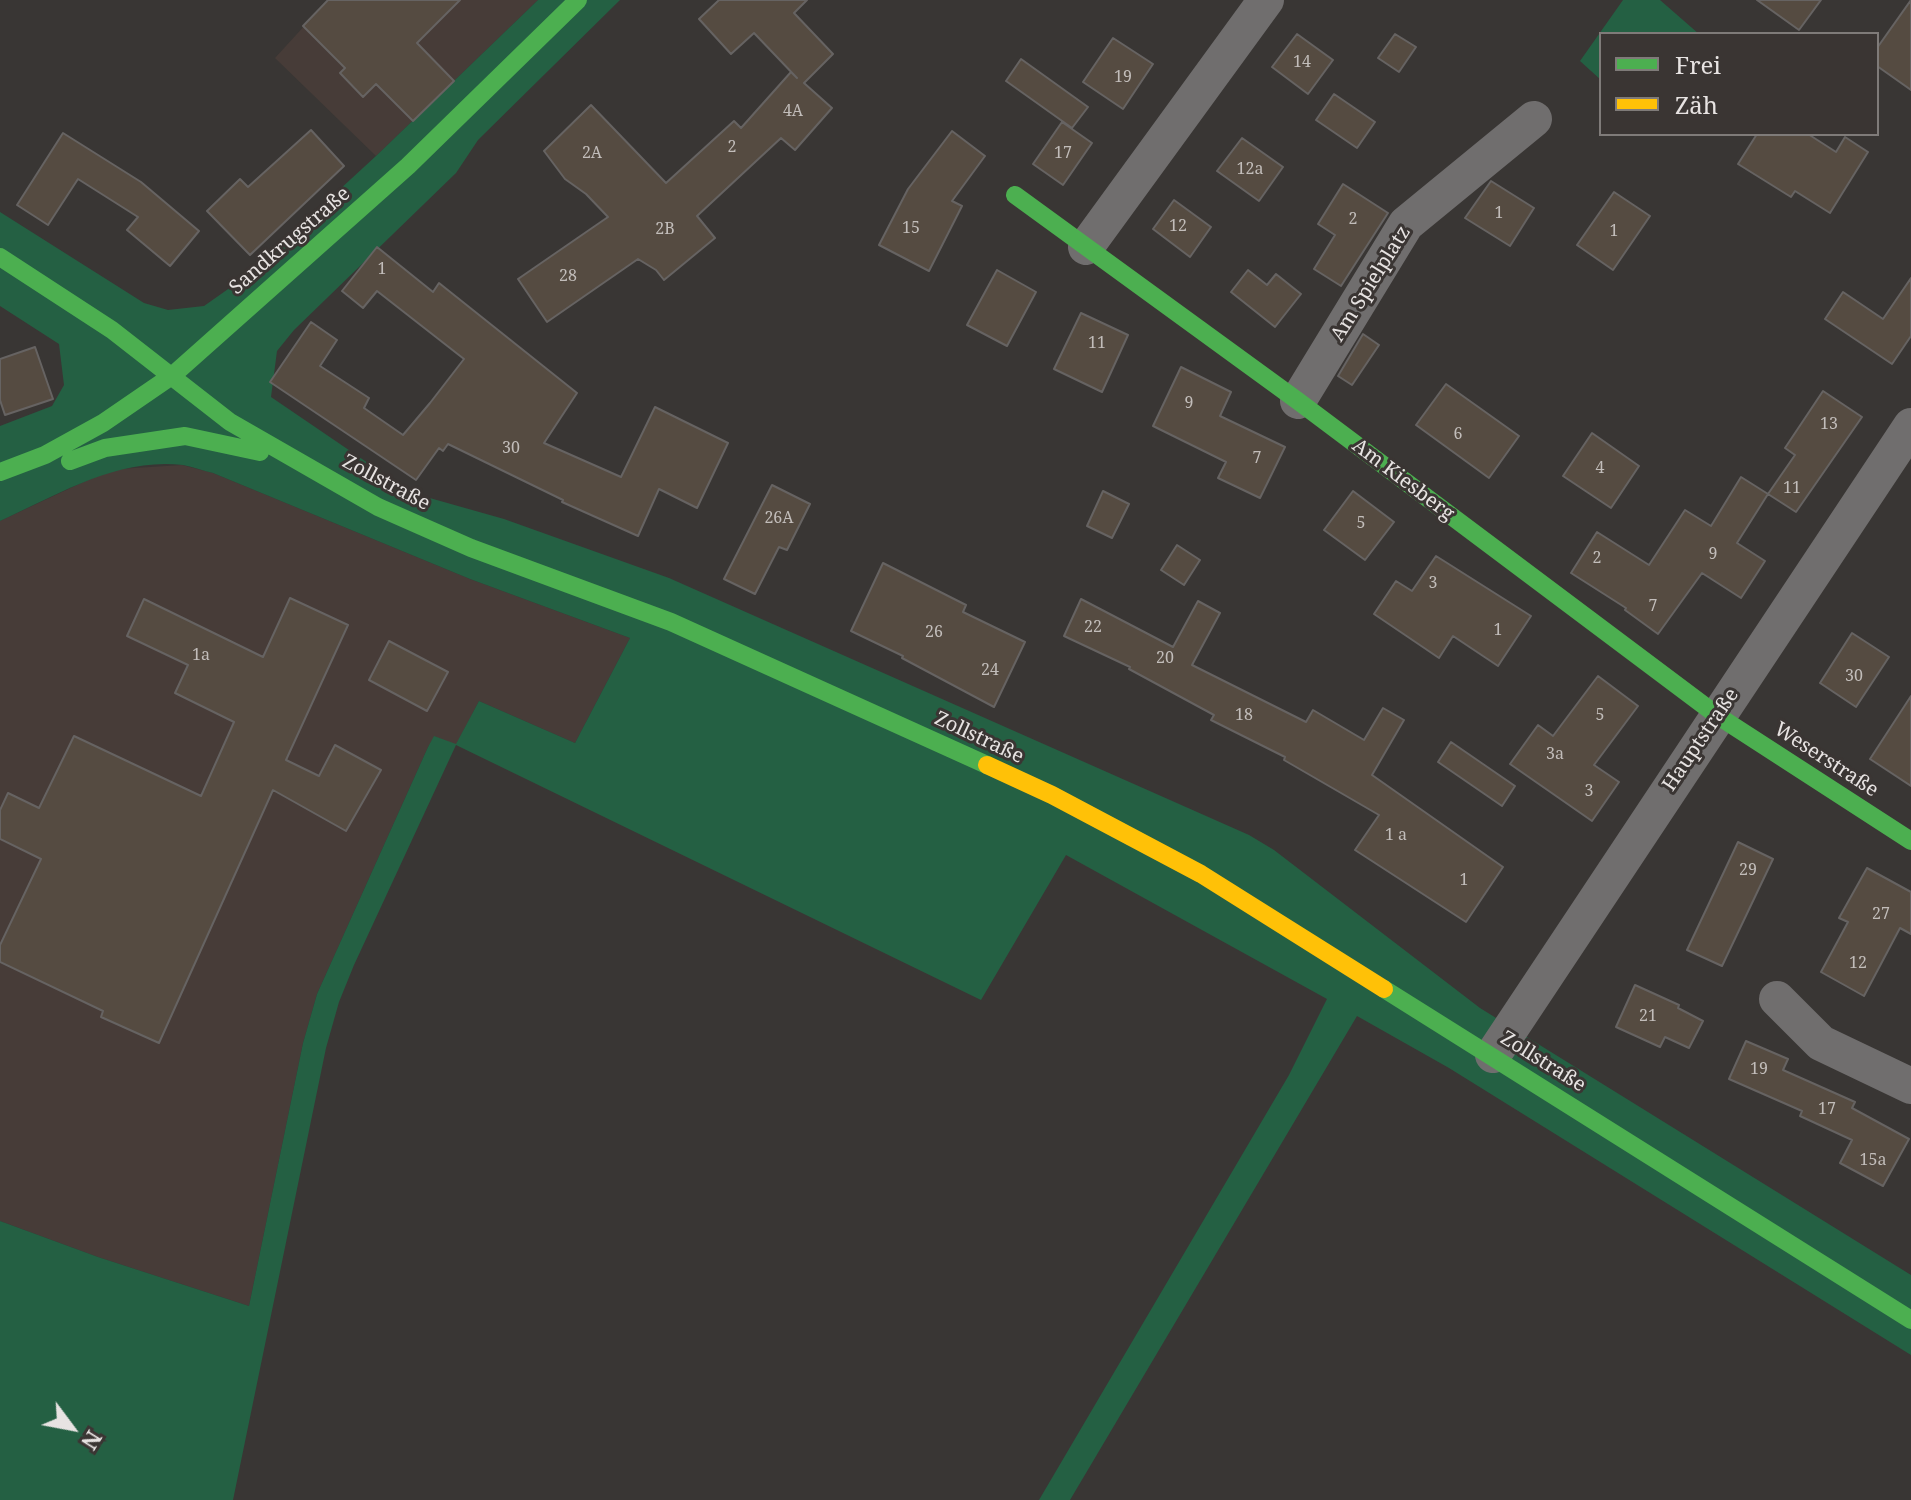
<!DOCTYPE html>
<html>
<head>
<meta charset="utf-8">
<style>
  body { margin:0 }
  #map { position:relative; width:1911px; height:1500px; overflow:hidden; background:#393634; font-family:"Noto Serif",serif }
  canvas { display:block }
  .legend { position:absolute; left:1599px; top:32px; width:280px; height:104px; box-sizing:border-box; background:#3a3533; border:2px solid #7f7b79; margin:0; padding:10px 14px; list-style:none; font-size:24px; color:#e7e3e2 }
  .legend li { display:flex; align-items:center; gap:16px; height:40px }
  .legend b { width:40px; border:2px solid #7f7b79 }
  .north { position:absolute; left:32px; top:1388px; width:80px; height:80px; -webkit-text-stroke:6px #3a3533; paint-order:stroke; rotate:122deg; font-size:22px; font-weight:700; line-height:32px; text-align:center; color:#e7e3e2 }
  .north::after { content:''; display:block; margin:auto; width:28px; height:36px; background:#e7e3e2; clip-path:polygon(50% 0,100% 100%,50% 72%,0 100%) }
</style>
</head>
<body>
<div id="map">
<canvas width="1911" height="1500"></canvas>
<ul class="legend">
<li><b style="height:10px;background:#4caf50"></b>Frei</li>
<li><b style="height:10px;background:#ffc107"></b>Zäh</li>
</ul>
<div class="north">N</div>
</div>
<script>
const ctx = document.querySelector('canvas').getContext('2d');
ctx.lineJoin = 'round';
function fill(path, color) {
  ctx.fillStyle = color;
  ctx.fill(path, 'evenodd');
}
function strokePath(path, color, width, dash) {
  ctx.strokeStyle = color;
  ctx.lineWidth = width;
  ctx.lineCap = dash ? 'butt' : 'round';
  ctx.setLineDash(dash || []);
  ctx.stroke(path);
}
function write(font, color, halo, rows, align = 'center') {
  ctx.font = font + ' "Noto Serif",serif';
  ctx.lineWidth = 6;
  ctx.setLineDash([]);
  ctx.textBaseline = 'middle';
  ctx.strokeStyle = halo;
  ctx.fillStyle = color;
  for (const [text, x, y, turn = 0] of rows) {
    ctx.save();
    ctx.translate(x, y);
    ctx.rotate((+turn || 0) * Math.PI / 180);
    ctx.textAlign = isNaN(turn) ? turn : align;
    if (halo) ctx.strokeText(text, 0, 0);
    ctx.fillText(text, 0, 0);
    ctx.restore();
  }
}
fill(new Path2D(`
  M328 0H538L376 156 275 58Z
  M182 465 213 473 470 579 630 638 575 743 479 701 456 745 435 737 428 747 317 994 303 1043 249 1306 98 1257 0 1221V521L94 477 119 469Z`), '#473c38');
fill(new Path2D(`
  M538 0H620L478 140 456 173 294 330 277 351 271 397 412 493 504 519 669 578 1249 835 1274 850 1480 1008 1911 1275V1355L1449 1068 1357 1016 1070 1500H1039L1289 1075 1327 999 1066 855 981 1000 456 745 354 965 339 1002 326 1048 233 1500H0V1221L98 1257 249 1306 303 1043 317 994 428 747 434 736 456 744 479 701 575 743 630 638 470 579 213 473C204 471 193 467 183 465 118 457 57 495 0 521V426L52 406 64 385 59 344 0 306V212L144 303 168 310 204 306 241 280 376 156Z
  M1623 0H1660L1699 34H1601V80L1580 61Z`), '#246043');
const building = new Path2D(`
  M328 0H460L417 43 454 81 413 121 376 84 363 97 340 73 345 68 303 26Z
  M719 0H807L794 13 833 54 804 83 832 108 795 150 781 138 697 216 715 238 664 280 656 270 638 259 547 322 518 279 608 217 586 194 565 179 544 151 591 105 666 183 734 121 741 128 791 72 797 78 754 33 731 54 699 19Z
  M1757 0H1821L1799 30Z
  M1911 0V90L1877 66V48Z
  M1297 34 1333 60 1308 94 1272 67Z
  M1395 34 1416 47 1399 72 1378 58Z
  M1113 38 1153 64 1123 109 1083 82Z
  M1021 59 1088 107 1072 128 1006 81Z
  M1334 94 1375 122 1357 148 1316 120Z
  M1062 122 1092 143 1063 185 1033 164Z
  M311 130 344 166 250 255 207 211 240 179 248 187Z
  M952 131 985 156 952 201 962 206 929 271 879 245 908 189Z
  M63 133 141 182 199 231 170 266 127 230 138 217 78 179 48 225 17 205Z
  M1757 134H1808L1836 152 1845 137 1868 152 1830 213 1795 191 1791 197 1738 164Z
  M1242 138 1283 167 1259 201 1217 171Z
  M1491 181 1534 208 1510 246 1465 218Z
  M1343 184 1388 213 1341 286 1314 269 1335 235 1318 224Z
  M1614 192 1650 216 1613 270 1577 245Z
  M1174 200 1211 227 1190 257 1153 229Z
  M377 247 433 292 439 283 577 393 544 443 621 477 655 407 728 443 697 508 659 489 638 536 562 502 563 500 448 444 443 451 439 448 416 480 270 382 311 322 337 340 320 366 369 398 364 408 403 435 430 403 464 359 377 291 363 308 342 291Z
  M997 270 1036 292 1007 346 967 325Z
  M1248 270 1267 285 1276 274 1301 294 1275 327 1231 292Z
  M1911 278V336L1892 364 1825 319 1843 292 1883 319Z
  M1081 313 1128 335 1102 392 1054 369Z
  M1363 334 1379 345 1352 385 1338 376Z
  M35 347 53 399 5 415 0 400V359Z
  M1181 367 1231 392 1220 416 1285 447 1260 498 1218 478 1226 462 1153 426Z
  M1446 384 1519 436 1489 478 1416 425Z
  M1823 391 1862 417 1796 512 1768 494 1795 455 1785 448Z
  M1592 433 1639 466 1611 508 1563 476Z
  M1741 477 1768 494 1737 543 1765 561 1741 598 1702 573 1658 634 1625 610 1626 608 1571 573 1597 532 1649 565 1685 510 1711 526Z
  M772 485 810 504 787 550 779 547 755 594 724 579Z
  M1103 491 1129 504 1112 538 1087 526Z
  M1353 491 1394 522 1365 560 1324 530Z
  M1177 545 1200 560 1184 585 1161 570Z
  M1436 556 1531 616 1498 666 1453 636 1439 658 1374 614 1396 581 1412 591Z
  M883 563 966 605 963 612 1025 642 994 707 902 658 903 656 851 631Z
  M290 598 348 625 286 760 319 776 335 745 381 770 346 831 273 790 159 1043 101 1017 103 1011 0 962V945L41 859 0 839V810L8 793 39 808 74 736 201 796 234 722 175 693 188 665 127 636 144 599 263 657Z
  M1081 599 1173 647 1198 601 1220 613 1192 665 1306 722 1313 710 1364 740 1383 708 1404 720 1372 775 1503 867 1466 922 1355 850 1379 815 1284 760 1285 757 1211 720 1214 715 1129 669 1130 667 1064 636Z
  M1852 633 1889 657 1856 707 1820 683Z
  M389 641 448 672 427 711 369 680Z
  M1598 676 1638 706 1594 765 1619 782 1592 821 1510 764 1538 725 1553 736Z
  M1911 696V786L1870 759Z
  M1451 742 1515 786 1502 806 1438 762Z
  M1738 842 1773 859 1722 966 1687 950Z
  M1867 868 1911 892V934L1900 928 1864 996 1821 972 1848 922 1839 918Z
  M1635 985 1679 1005 1678 1008 1703 1021 1689 1048 1665 1037 1660 1047 1616 1027Z
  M1746 1041 1788 1059 1783 1070 1855 1102 1852 1108 1909 1139 1883 1186 1840 1163 1852 1140 1800 1116 1802 1111 1729 1079Z`);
fill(building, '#554b41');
strokePath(building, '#666362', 2);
strokePath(new Path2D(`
  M1086 247 1266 0
  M1298 401 1406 224 1534 119
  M1777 999 1821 1043 1911 1086
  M1493 1055 1911 426`), '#706e6e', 36);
strokePath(new Path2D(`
  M1015 195 1298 401 1718 716 1911 841
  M0 257 112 330 230 422 378 507 471 548 671 622 987 765
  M70 461 105 448 185 436 260 452
  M0 472 45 455 103 423 173 375 408 166 578 0
  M1384 989 1911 1320`), '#4caf50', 18);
strokePath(new Path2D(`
  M987 765 1052 795 1201 874 1384 989`), '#ffc107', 18);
write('16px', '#c2bdba', null, [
  ["14",1302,62],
  ["19",1123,77],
  ["4A",793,111],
  ["2",732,147],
  ["2A",592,153],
  ["17",1063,153],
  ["12a",1250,169],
  ["1",1499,213],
  ["2",1353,219],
  ["12",1178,226],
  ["15",911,228],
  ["2B",665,229],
  ["1",1614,231],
  ["1",382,269],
  ["28",568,276],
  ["11",1097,343],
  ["9",1189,403],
  ["13",1829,424],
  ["6",1458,434],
  ["30",511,448],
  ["7",1257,458],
  ["4",1600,468],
  ["11",1792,488],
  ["26A",779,518],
  ["5",1361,523],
  ["9",1713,554],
  ["2",1597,558],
  ["3",1433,583],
  ["7",1653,606],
  ["22",1093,627],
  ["1",1498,630],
  ["26",934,632],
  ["1a",201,655],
  ["20",1165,658],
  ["24",990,670],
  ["30",1854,676],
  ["18",1244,715],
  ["5",1600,715],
  ["3a",1555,754],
  ["3",1589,791],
  ["1 a",1396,835],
  ["29",1748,870],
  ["1",1464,880],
  ["27",1881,914],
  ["12",1858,963],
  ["21",1648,1016],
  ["19",1759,1069],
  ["17",1827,1109],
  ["15a",1873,1160]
]);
write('20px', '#e7e3e2', '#3a3533', [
  ["Sandkrugstraße",290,241,-41],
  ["Am Spielplatz",1371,284,-58],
  ["Am Kiesberg",1403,480,37],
  ["Zollstraße",386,483,28],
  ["Zollstraße",979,738,25],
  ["Hauptstraße",1701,740,-56],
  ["Weserstraße",1826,760,33],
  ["Zollstraße",1543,1062,32]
]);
</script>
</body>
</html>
